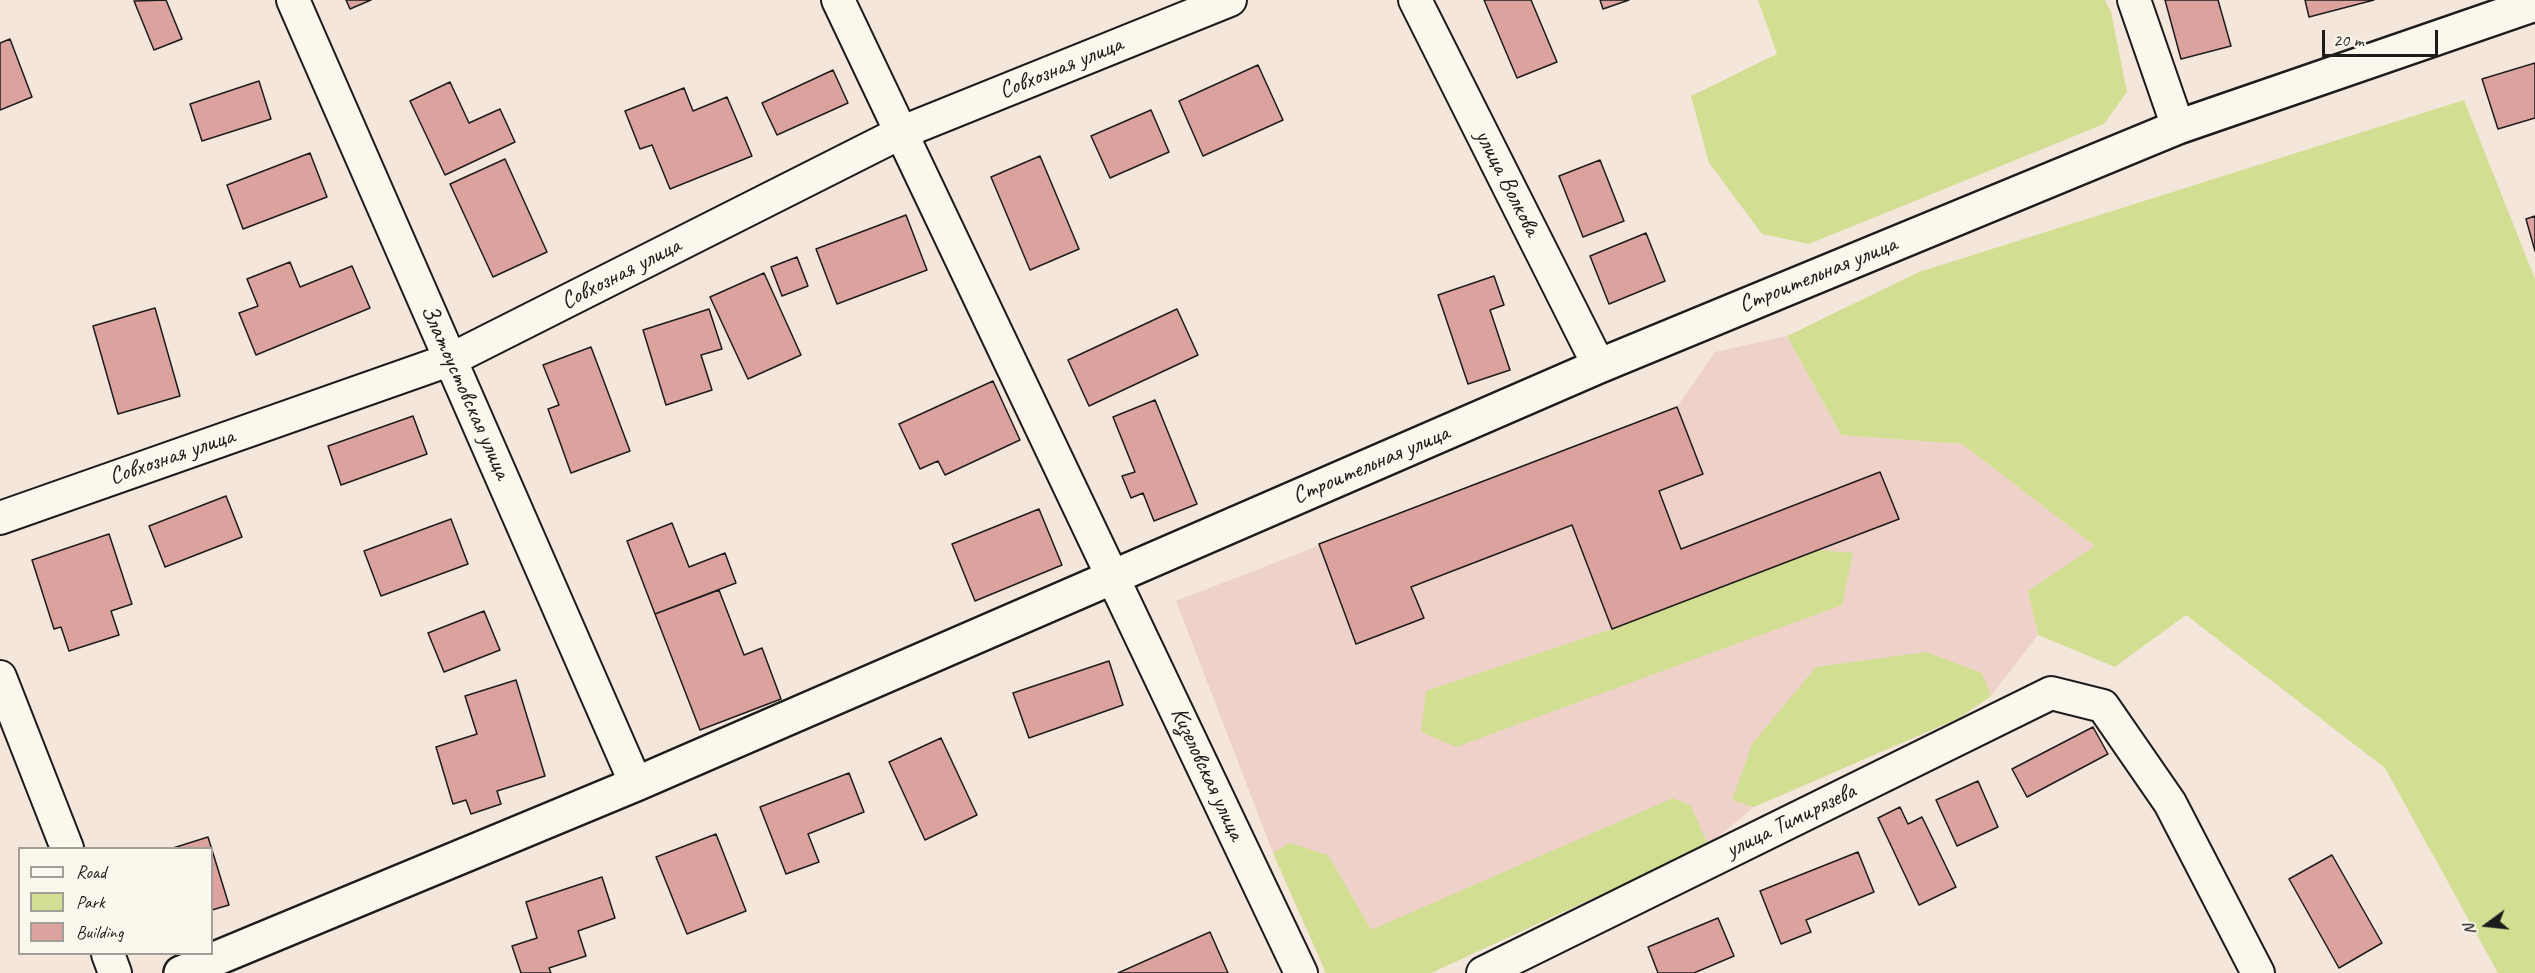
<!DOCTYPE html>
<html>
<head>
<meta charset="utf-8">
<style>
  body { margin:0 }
  #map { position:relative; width:2535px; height:973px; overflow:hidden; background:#f5e6dc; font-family:Caveat,sans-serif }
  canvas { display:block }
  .legend { position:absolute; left:18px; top:847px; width:195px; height:108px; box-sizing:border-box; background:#fbf7ec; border:2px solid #a29f99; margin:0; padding:8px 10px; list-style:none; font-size:18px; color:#1c1c1c }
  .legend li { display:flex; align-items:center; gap:12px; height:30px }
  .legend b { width:30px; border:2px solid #a29f99 }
  .north { position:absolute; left:2457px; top:895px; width:60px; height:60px; -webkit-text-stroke:4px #fbf7ec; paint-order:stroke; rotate:255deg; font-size:16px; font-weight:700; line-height:24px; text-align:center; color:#1c1c1c }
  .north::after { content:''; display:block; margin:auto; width:21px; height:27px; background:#1c1c1c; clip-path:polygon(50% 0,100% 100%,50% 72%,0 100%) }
  .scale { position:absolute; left:2322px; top:30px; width:116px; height:27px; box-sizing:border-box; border:3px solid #1c1c1c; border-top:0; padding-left:8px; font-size:18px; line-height:21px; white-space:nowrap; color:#1c1c1c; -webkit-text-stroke:4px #fbf7ec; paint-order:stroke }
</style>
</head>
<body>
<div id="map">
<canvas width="2535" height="973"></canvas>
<ul class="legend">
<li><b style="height:8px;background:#fbf7ec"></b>Road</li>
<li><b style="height:16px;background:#d2de91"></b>Park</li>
<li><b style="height:16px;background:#dca29e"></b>Building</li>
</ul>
<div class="north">N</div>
<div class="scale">20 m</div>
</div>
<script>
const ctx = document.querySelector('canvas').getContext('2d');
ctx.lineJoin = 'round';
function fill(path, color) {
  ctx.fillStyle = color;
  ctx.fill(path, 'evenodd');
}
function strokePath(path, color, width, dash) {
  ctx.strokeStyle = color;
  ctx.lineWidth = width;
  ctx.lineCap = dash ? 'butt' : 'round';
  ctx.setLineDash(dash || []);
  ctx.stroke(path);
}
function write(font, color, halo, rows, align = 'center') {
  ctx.font = font + ' Caveat,sans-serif';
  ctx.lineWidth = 5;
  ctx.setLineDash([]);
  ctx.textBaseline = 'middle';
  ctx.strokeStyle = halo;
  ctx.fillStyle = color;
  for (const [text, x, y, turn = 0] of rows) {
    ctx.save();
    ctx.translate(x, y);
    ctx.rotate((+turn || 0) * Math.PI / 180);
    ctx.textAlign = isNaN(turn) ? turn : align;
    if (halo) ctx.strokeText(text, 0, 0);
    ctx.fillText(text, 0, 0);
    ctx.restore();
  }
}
fill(new Path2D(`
  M1787 336 1841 435 1962 444 2095 546 2028 591 2038 635 1991 696 1959 718 1754 807 1708 845 1431 973H1326L1273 853 1176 601 1677 407 1715 352Z`), '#eed2c9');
fill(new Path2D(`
  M1758 0H2105L2111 12 2127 92 2104 124 1809 244 1762 234 1709 163 1691 96 1777 54Z
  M2464 100 2535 279V973H2498L2385 768 2186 615 2115 667 2038 635 2028 591 2095 546 1962 444 1841 435 1787 336 1919 272Z
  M1818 550 1853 553 1842 605 1456 747 1421 732 1426 691 1612 629Z
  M1926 652 1982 673 1991 696 1959 718 1754 807 1732 800 1752 744 1816 667Z
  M1673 798 1691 806 1708 845 1431 973H1326L1273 853 1290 843 1328 855 1371 930Z`), '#d2de91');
const building = new Path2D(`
  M166 0 182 39 154 50 134 1Z
  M346 0H371L350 9Z
  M1484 0H1531L1557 62 1517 78Z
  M1600 0H1629L1603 9Z
  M2165 0H2218L2231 46 2181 59Z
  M2305 0H2374L2309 17Z
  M10 39 32 97 0 110V43Z
  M2535 63V118L2498 129 2482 79Z
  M1258 65 1283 120 1203 156 1179 101Z
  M833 70 848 103 777 135 762 103Z
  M259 81 271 119 202 141 190 104Z
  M450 82 469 123 500 109 515 142 445 175 410 101Z
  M684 88 693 111 727 97 752 156 670 189 652 145 640 149 625 111Z
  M1151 110 1169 152 1110 178 1091 136Z
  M310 153 327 197 243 229 227 185Z
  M1040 156 1079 249 1030 270 991 177Z
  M505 159 547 252 493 277 450 184Z
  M1600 160 1624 221 1583 237 1559 176Z
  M906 215 927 270 837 304 816 249Z
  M2535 216V251L2526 219Z
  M1646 233 1665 281 1609 304 1590 256Z
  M797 257 808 286 782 296 771 267Z
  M290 262 300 287 352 266 370 308 256 355 239 313 258 306 247 279Z
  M764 273 801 355 748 379 710 297Z
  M1494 276 1504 305 1490 310 1510 370 1468 384 1438 295Z
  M155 308 180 396 118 414 93 326Z
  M709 309 722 349 701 355 712 390 666 405 643 330Z
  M1177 309 1198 355 1089 406 1068 360Z
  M591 347 630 451 571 473 548 409 559 405 543 365Z
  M993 381 1020 440 945 475 938 461 920 469 899 424Z
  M1155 400 1197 504 1154 521 1143 493 1131 498 1122 476 1135 472 1113 417Z
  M1677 407 1703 474 1659 491 1681 549 1880 472 1899 519 1612 629 1572 525 1411 587 1424 618 1356 644 1319 544Z
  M413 416 427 454 341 485 328 446Z
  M226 496 242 537 165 567 149 526Z
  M1039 509 1062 565 975 601 952 544Z
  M451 519 468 564 381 596 364 551Z
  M672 523 689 567 725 553 736 583 655 614 627 541Z
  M109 534 132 604 111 611 119 635 69 651 61 627 54 629 32 560Z
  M719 590 744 655 762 648 781 699 700 730 655 614Z
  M484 611 500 650 444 672 428 633Z
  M1109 661 1123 705 1029 738 1013 693Z
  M516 680 545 776 497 791 501 804 471 814 466 800 453 804 436 747 477 734 465 696Z
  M2093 727 2108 754 2027 797 2012 769Z
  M941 738 977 815 925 840 889 762Z
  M849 773 864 812 808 834 819 862 786 874 760 807Z
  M1978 781 1998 827 1957 846 1936 800Z
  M1900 807 1908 824 1922 817 1956 887 1919 905 1878 818Z
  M716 834 746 911 687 934 656 857Z
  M208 837 229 905 212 910V848H173Z
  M1858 852 1874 892 1806 920 1811 932 1781 944 1760 891Z
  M2332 855 2382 943 2339 968 2289 879Z
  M602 877 615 918 578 931 586 956 549 968 551 973H521L512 946 537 938 526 902Z
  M1718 918 1734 956 1694 973H1658L1648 947Z
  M1210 932 1228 973H1118Z`);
fill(building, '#dca29e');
strokePath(building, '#1c1c1c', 1.5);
const street = new Path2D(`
  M293 0 636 784
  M838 0 1301 973
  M1415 0 1599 366
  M2134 0 2178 127
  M0 518 452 359 900 133 1230 0
  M0 677 67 848
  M108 954 115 973
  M1483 973 2051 693 2103 706 2170 803 2258 973`);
const secondary = new Path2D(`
  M181 973 636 784 1599 366 2178 127 2535 4`);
strokePath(street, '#1c1c1c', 36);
strokePath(secondary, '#1c1c1c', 38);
strokePath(street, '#fbf7ec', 32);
strokePath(secondary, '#fbf7ec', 33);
write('24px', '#1c1c1c', '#fbf7ec', [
  ["Совхозная улица",1061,68,-22],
  ["улица Волкова",1507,183,63],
  ["Совхозная улица",621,274,-27],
  ["Строительная улица",1818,275,-22],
  ["Златоустовская улица",465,392,66],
  ["Совхозная улица",172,457,-19],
  ["Строительная улица",1371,465,-23],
  ["Кизеловская улица",1207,774,65],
  ["улица Тимирязева",1791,821,-26]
]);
</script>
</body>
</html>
